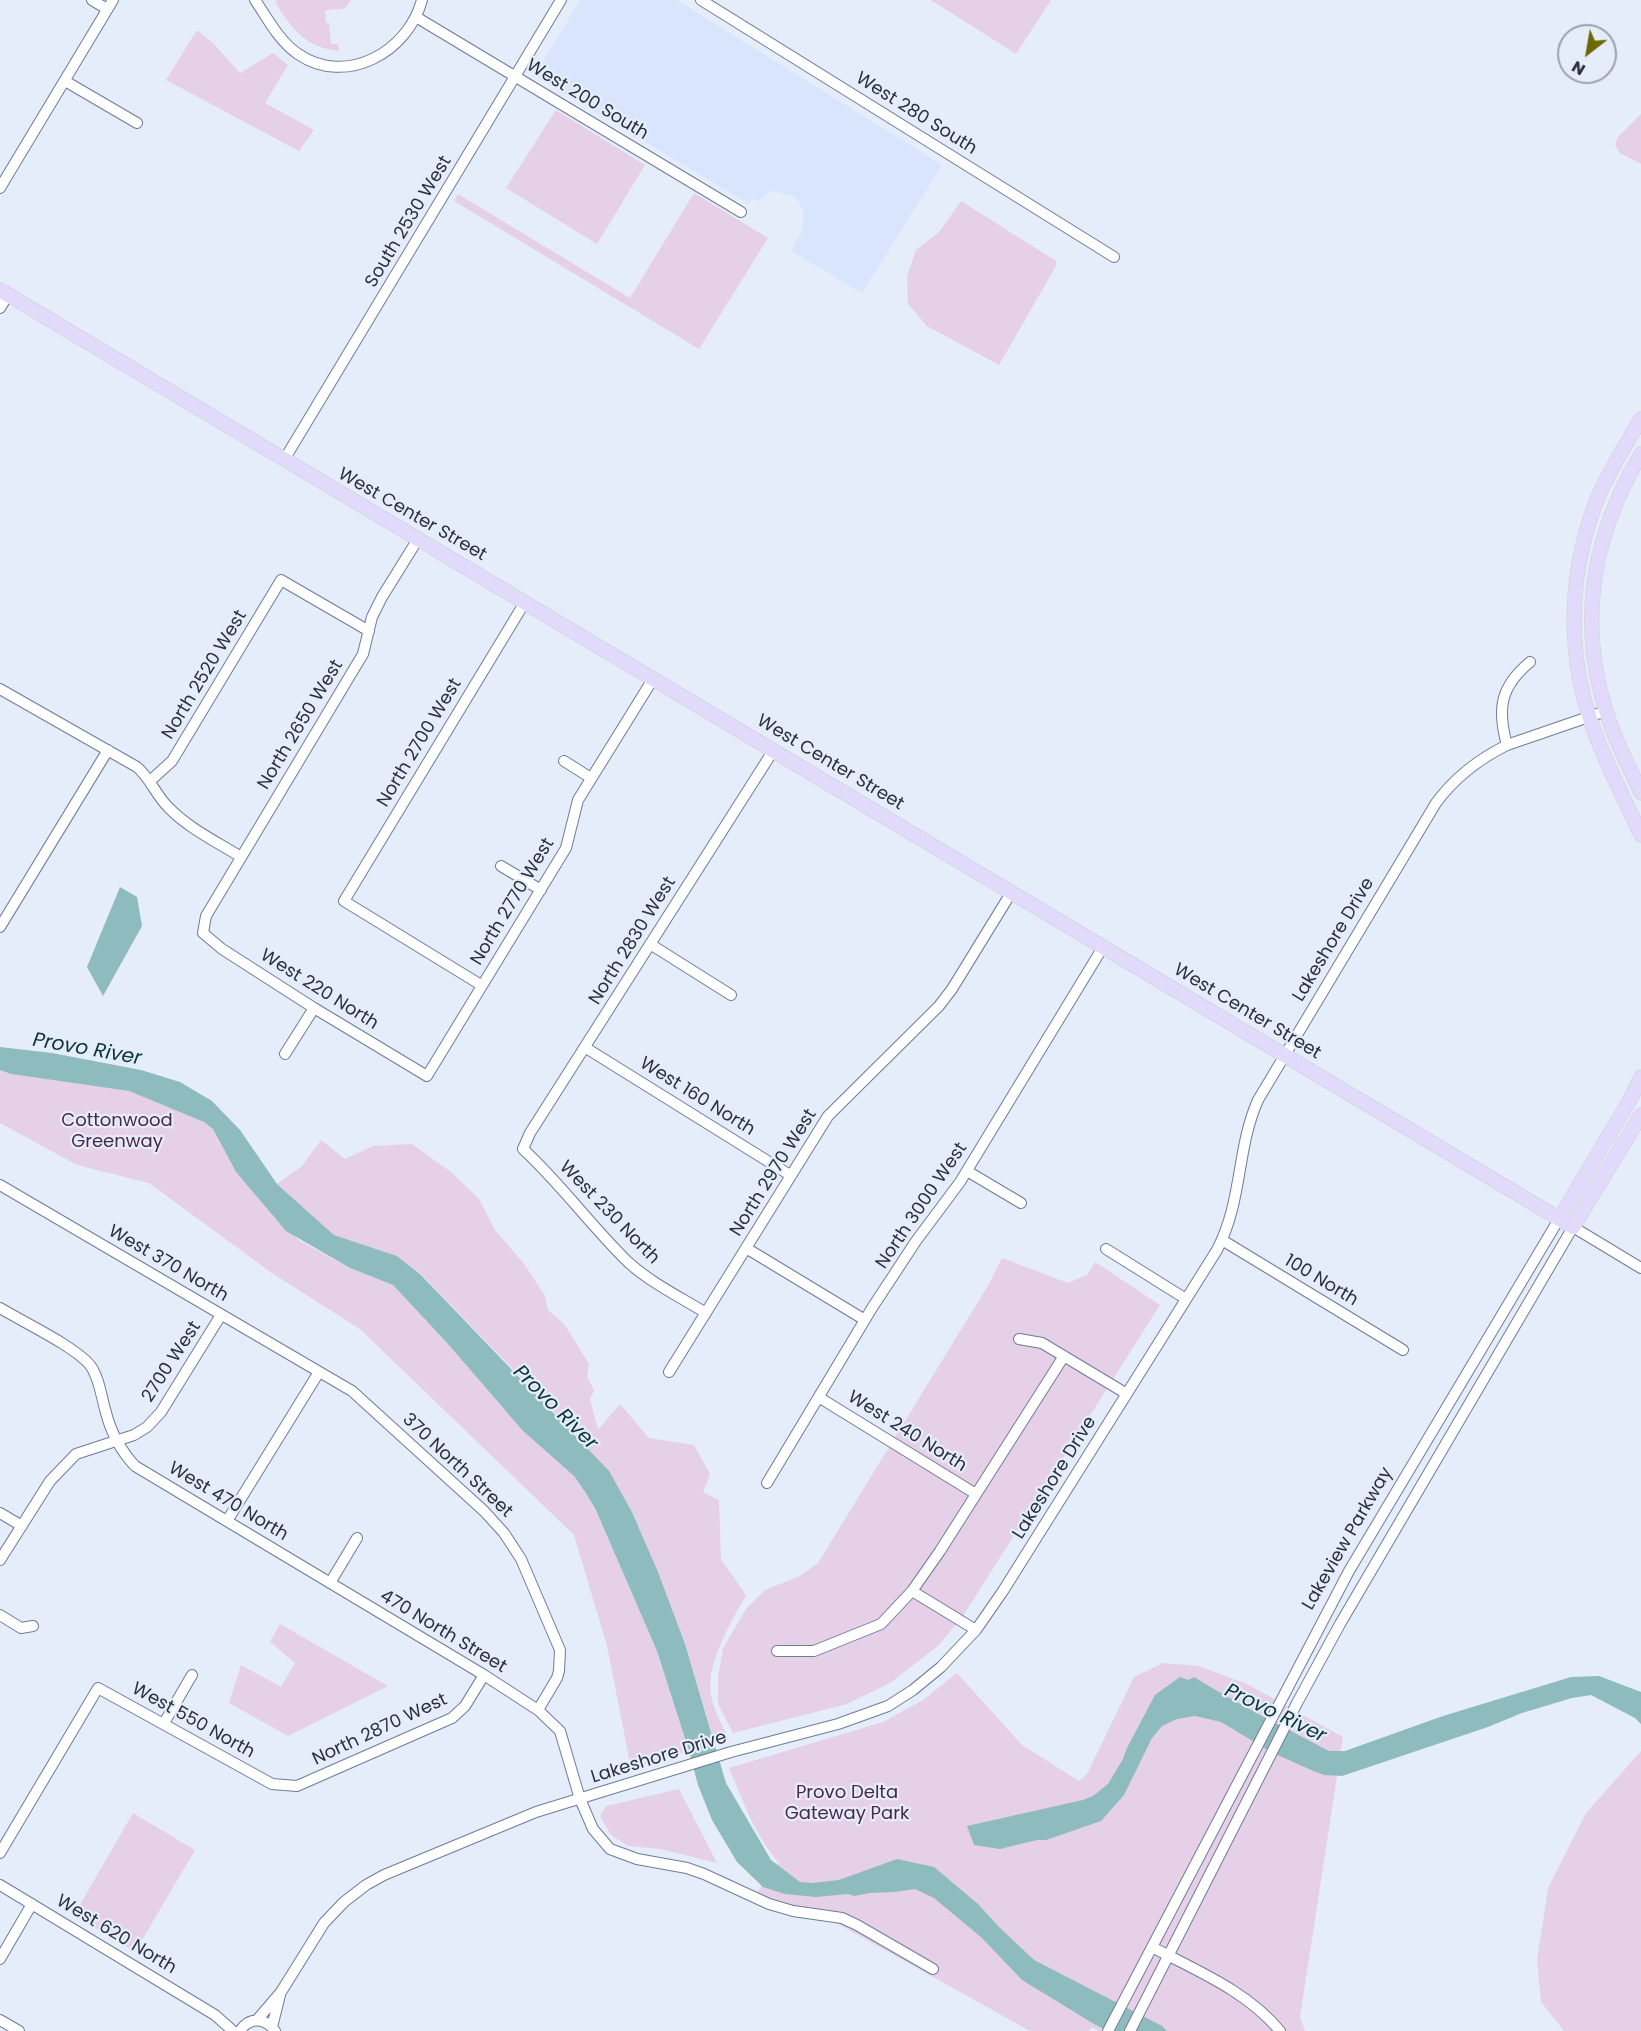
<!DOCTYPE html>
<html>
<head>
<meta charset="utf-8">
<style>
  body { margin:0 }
  #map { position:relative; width:1641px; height:2031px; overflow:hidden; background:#e6edfa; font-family:Poppins,sans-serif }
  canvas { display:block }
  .north { position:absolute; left:1557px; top:24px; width:60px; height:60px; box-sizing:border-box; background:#e6edfa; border:2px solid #9ba2ae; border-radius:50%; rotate:211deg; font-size:16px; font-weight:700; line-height:24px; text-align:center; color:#2a313d }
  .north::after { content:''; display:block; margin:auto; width:21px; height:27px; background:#6d6901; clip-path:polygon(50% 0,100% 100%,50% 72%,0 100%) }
</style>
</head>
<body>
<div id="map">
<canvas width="1641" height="2031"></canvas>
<div class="north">N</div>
</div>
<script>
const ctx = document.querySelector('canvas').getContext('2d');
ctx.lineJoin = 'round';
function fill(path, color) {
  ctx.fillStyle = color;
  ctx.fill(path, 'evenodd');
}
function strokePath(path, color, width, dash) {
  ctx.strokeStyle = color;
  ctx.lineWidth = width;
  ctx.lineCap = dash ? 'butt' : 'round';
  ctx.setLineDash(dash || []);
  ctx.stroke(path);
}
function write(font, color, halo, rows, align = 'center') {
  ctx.font = font + ' Poppins,sans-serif';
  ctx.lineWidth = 4.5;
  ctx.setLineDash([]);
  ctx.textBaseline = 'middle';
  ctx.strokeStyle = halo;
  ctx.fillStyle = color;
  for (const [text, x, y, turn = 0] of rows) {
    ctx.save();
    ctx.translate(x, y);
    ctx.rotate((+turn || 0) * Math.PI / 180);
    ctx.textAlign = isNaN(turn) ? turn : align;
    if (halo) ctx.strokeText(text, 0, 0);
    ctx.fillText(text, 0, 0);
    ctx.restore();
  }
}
fill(new Path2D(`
  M580 0H677L942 165 862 293 791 251 803 229 804 217 803 210 797 199 790 195 771 191 758 202 753 198 749 204 537 77 535 72 537 65H541Z`), '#d8e5fc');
fill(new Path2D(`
  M278 0H351L345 9 325 10 326 23H329L331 44H338L339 51C306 48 291 28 275 2Z
  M931 0H1051L1016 54Z
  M197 30 214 44 240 73 273 53 288 65 265 103 314 130 299 151 166 80Z
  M556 110 645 165 597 244 506 188Z
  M1641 114V164L1620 153 1615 145 1618 137Z
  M694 193 768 238 699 349 454 201 458 194 630 298Z
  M961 201 1056 261V266L999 365 927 326 908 304 907 276 916 250 939 232Z
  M0 1070 11 1074 129 1091 204 1122 213 1129 236 1172 268 1208 274 1218 300 1241 350 1268 393 1285 448 1344 523 1431 574 1476 595 1508 657 1651 689 1751 631 1768 607 1646 574 1535 361 1330 269 1271 149 1183 77 1165 0 1123Z
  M321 1140 345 1159 373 1146 412 1144 451 1172 479 1199 495 1230 525 1265 545 1296 548 1310 565 1325 589 1364 587 1376 594 1391 590 1399 598 1430 620 1404 649 1438 694 1445 710 1474 703 1492 719 1500 721 1559 746 1595C731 1623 703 1667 712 1700 716 1714 723 1727 729 1740L715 1744 685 1644 658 1572 632 1512 621 1493 583 1442 420 1273 397 1256 334 1235 277 1184 302 1166Z
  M1002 1258 1068 1283 1087 1275 1095 1262 1160 1305 963 1616 938 1646 890 1683 847 1704 733 1733 718 1704V1677L723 1648 746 1609 765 1590 800 1576 818 1563 989 1284Z
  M280 1624 388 1686 288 1736 229 1703 241 1665 281 1687 295 1663 270 1642Z
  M1163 1663 1198 1666 1247 1684 1343 1737 1300 2017 1305 2031H1099L1092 2027 1089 2031H1030L815 1911 795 1908 756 1895 775 1863 780 1864C755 1836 743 1801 729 1768L883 1722 923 1700 957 1673 1022 1745 1079 1781 1087 1774 1134 1677Z
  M1641 1751V2031H1564L1541 2002 1537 1960 1548 1888 1586 1813Z
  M679 1789 717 1863 660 1849 628 1846 611 1835 600 1816 606 1806Z
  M133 1813 195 1850 135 1952 74 1915Z`), '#e6d0e7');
fill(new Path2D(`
  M120 887 137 897 142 926 103 996 87 967Z
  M0 1047 52 1053 141 1070 180 1082 212 1101 240 1130 277 1184 334 1235 397 1256 420 1274 609 1471 632 1512 658 1572 685 1644 726 1783 771 1860 800 1882 812 1883 839 1880 897 1859 934 1867 978 1904 999 1927 1034 1960 1162 2026 1167 2031H1108L1094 2024 1022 1980 982 1938 934 1898 915 1889 894 1892 870 1893 854 1896 848 1894 816 1897 785 1894 763 1887 737 1862 712 1820 698 1785 689 1751 657 1651 595 1508 585 1492 574 1476 523 1431 448 1344 393 1285 350 1268 286 1231 236 1172 213 1129 204 1122 129 1091 11 1074 0 1070Z
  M1599 1676 1641 1692V1724L1635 1718 1591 1695 1572 1698 1522 1713 1488 1727 1342 1776 1324 1775 1311 1770 1271 1752 1221 1722 1195 1716 1177 1719 1162 1726 1152 1738 1124 1795 1101 1821 1046 1840H1037L1000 1849 974 1845 967 1826 1083 1800 1093 1796 1108 1784 1123 1759 1127 1748 1155 1695 1180 1677 1188 1680 1194 1677C1238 1704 1283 1727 1329 1751H1345L1443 1716 1571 1677Z`), '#8ebbbe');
const minor = new Path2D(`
  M92 0 107 9
  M255 0C268 19 279 41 298 54 346 87 408 52 422 0
  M701 0 1114 257
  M416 17 741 212
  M65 81 137 123
  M0 188 113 0
  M0 308 8 295
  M284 460 561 0
  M418 539 382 597 372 617 363 654 206 916 203 933 222 949 314 1008 427 1076 566 848 578 800 653 679
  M0 689 137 767C150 778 156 795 168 807 188 828 217 842 241 857
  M1507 745C1497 709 1500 687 1530 662
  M564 761 591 778
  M150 781 172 761 281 580 369 631
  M501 866 541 890
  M0 927 108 750
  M650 944 731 995
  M481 985 344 901 525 602
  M586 1048 790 1175
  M285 1054 314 1008
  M967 1171 1021 1203
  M0 1185 352 1391 484 1511 504 1533 521 1559 560 1650 559 1671 557 1678 538 1710
  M1222 1240 1403 1350
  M746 1248 865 1320
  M1106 1249 1186 1299
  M0 1308C23 1322 74 1346 90 1365 99 1377 101 1395 105 1409 110 1430 120 1450 135 1466L484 1675 538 1710 560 1731 580 1799 593 1829 610 1849 637 1859 687 1868 704 1874 769 1904 793 1911 842 1918 857 1925 933 1969
  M706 1313C680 1297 651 1283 628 1262 591 1226 561 1184 523 1149L530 1133 773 751
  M1019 1339 1042 1343 1127 1394
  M669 1372 828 1116 939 1006 952 989 1011 893
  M820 1398 976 1494
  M767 1483 872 1308 916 1241 960 1182 1103 947
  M0 1513 22 1526
  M227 1521 319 1372
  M0 1560 50 1481 76 1454 134 1435 147 1427 161 1412 221 1315
  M330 1583 357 1538
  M912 1591 976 1630
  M0 1615 21 1628 33 1626
  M777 1651H814L881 1624 912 1591 940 1551 1064 1356
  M164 1723 192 1675
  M0 1853 98 1688 272 1784 297 1786 452 1718 465 1706 484 1675
  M0 1885 215 2015 233 2031
  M1152 1947C1197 1971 1247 1991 1280 2031
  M0 1959 32 1904
  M0 2020 19 2031
  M257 2020 281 1992 324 1923 344 1902 366 1885 384 1875 536 1812 731 1752 838 1724 888 1706 913 1690 941 1667 976 1630 1003 1591 1217 1250C1243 1200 1236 1150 1258 1100L1436 803C1455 777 1479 759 1507 745L1606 711
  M272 2027 280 1995
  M240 2031C249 2017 265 2017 275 2031
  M1108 2031 1349 1571 1559 1219
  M1130 2031 1297 1703 1340 1624 1573 1227 1641 1268`);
const major = new Path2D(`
  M0 290 1573 1227 1641 1115
  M1641 419C1626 444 1611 468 1599 495 1569 567 1566 648 1591 722 1604 761 1624 798 1641 835
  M1641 454C1591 537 1577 624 1608 717 1616 743 1630 768 1641 793
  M1559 1219 1630 1100 1641 1077`);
strokePath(minor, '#6d7c98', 12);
strokePath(major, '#ccced0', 15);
strokePath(minor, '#fff', 10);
strokePath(major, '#e1dafb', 14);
write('18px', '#2a313d', '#e6edfa', [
  ["West 200 South",587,100,31],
  ["West 280 South",916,114,32],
  ["South 2530 West",409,222,-59],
  ["West Center Street",412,515,30],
  ["North 2520 West",205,675,-59],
  ["North 2650 West",301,725,-59],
  ["North 2700 West",420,743,-59],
  ["West Center Street",830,763,31],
  ["North 2770 West",513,902,-59],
  ["Lakeshore Drive",1334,940,-59],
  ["North 2830 West",633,941,-58],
  ["West 220 North",319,990,32],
  ["West Center Street",1247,1012,31],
  ["West 160 North",697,1097,32],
  ["North 2970 West",774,1173,-58],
  ["North 3000 West",922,1206,-56],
  ["West 230 North",609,1213,46],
  ["West 370 North",168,1264,30],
  ["100 North",1321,1281,31],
  ["2700 West",172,1362,-57],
  ["West 240 North",907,1432,32],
  ["370 North Street",457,1466,43],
  ["Lakeshore Drive",1055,1478,-58],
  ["West 470 North",228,1502,31],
  ["Lakeview Parkway",1348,1539,-60],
  ["470 North Street",443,1632,31],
  ["West 550 North",193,1721,29],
  ["North 2870 West",380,1730,-25],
  ["Lakeshore Drive",659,1758,-17],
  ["West 620 North",116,1935,31]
]);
write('18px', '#4a274c', '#e6edfa', [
  ["Cottonwood",117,1121],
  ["Greenway",117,1142],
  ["Provo Delta",847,1793],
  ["Gateway Park",847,1814]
]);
write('italic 20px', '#093639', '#e6edfa', [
  ["Provo River",87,1050,10],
  ["Provo River",555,1408,45],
  ["Provo River",1275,1714,26]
]);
</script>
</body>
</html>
